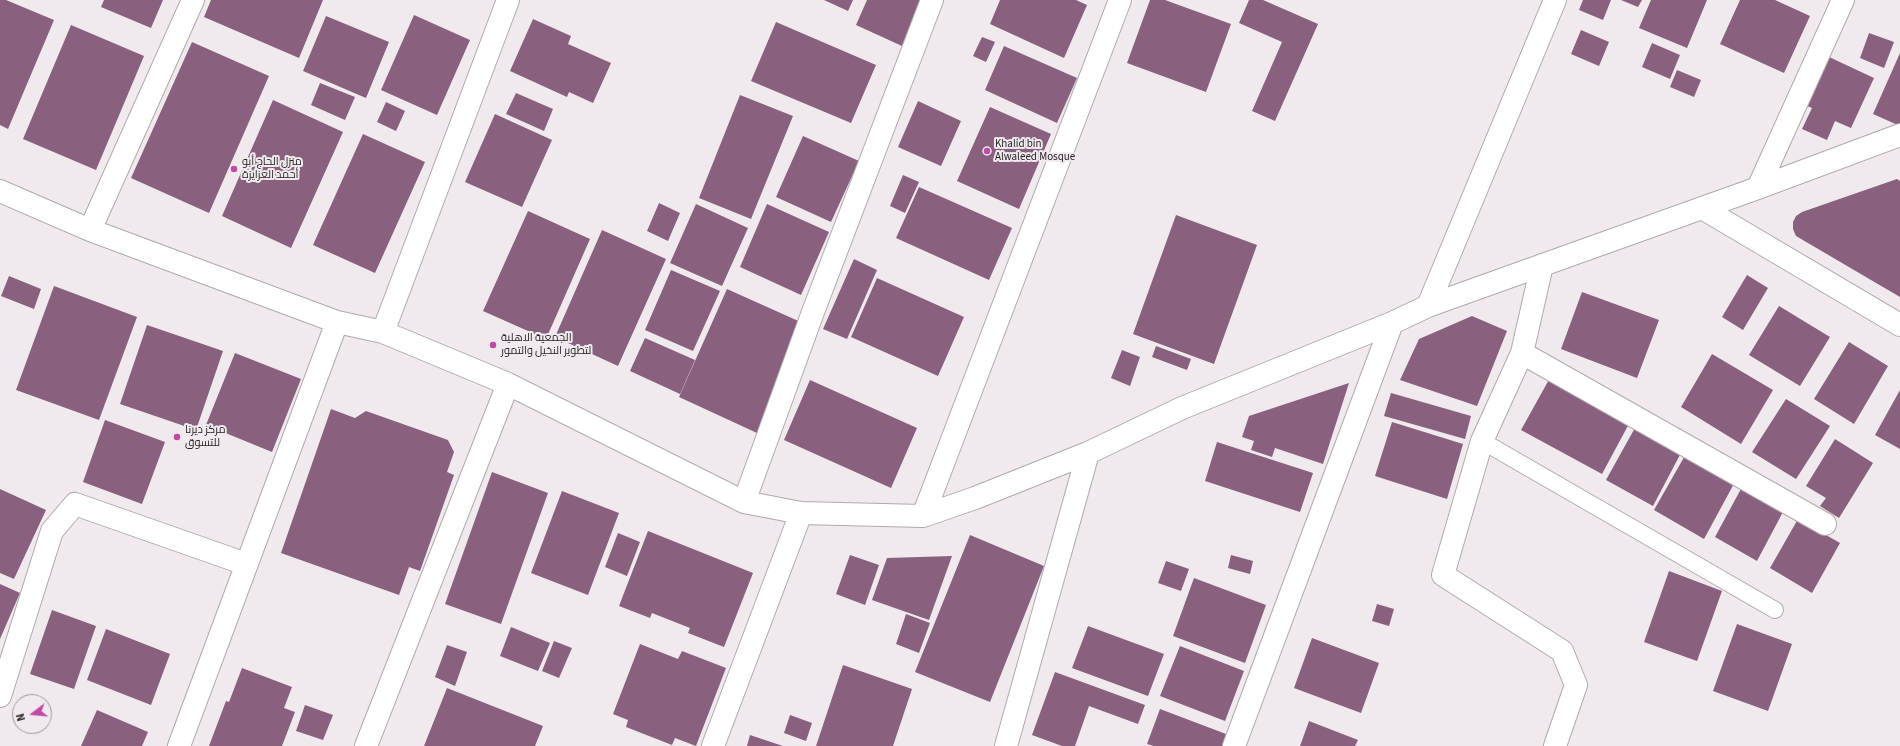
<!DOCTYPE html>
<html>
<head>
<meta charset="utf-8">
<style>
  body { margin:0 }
  #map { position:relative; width:1900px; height:746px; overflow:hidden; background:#f0e9ee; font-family:"Source Sans 3",sans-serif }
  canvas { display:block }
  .north { position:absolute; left:12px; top:694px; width:40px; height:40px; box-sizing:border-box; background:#f0e9ee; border:1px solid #9f9a9e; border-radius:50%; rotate:254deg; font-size:11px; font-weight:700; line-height:16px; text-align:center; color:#262425 }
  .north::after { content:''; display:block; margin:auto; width:14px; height:18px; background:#bf4ba4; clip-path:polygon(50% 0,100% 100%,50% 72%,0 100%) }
</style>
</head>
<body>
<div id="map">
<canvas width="1900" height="746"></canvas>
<div class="north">N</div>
</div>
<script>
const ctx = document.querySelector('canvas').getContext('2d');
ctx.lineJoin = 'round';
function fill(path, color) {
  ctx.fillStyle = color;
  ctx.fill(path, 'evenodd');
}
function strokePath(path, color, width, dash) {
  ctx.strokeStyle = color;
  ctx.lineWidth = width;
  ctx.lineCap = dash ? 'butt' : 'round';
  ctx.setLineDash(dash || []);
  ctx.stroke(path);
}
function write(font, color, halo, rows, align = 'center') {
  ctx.font = font + ' "Source Sans 3",Cairo,sans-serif';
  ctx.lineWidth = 4;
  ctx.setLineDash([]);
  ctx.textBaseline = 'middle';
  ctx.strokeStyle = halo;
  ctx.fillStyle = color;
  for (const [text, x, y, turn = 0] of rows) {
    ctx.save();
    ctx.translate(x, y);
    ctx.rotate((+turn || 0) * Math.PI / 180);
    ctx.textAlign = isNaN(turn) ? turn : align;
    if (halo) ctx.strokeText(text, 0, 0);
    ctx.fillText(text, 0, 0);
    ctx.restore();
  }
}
fill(new Path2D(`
  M0 0H6L54 20 8 129 0 125Z
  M104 0H163L151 28 101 7Z
  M211 0H323L299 58 204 17Z
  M824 0H853L848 11Z
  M867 0H922L902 46 856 25Z
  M1000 0H1076L1087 5 1064 58 990 24Z
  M1150 0H1165L1231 24 1206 92 1127 63Z
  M1249 0H1263L1318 24 1275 121 1252 111 1282 42 1239 23Z
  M1583 0H1611L1603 20 1579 10Z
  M1621 0H1642L1638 7Z
  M1651 0H1707L1687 48 1639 28Z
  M1740 0H1775L1810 16 1784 73 1720 44Z
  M414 15 470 40 437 115 381 90Z
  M326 16 389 42 366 98 303 71Z
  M533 19 571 36 568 44 611 63 593 103 569 92 567 97 510 71Z
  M776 22 876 65 851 123 751 81Z
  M71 25 144 56 96 170 23 139Z
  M1581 30 1609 42 1599 66 1571 54Z
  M1869 33 1894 42 1884 68 1860 58Z
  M982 37 995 42 986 62 973 56Z
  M192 42 269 76 209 213 131 178Z
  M1652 43 1680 55 1670 79 1642 67Z
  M1004 46 1077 78 1057 123 985 90Z
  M1900 53V126L1873 114Z
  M1827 56 1874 78 1851 128 1835 121 1827 140 1802 129 1812 108 1805 105Z
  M1677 70 1701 80 1694 97 1670 87Z
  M320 83 355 97 345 120 311 105Z
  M516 93 553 109 544 131 506 114Z
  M740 95 793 116 751 219 699 198Z
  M273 100 343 132 291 248 222 216Z
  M918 101 961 121 941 166 898 147Z
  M386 102 405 111 396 131 377 122Z
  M990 107 1051 134 1019 209 957 181Z
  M495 114 552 140 522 207 465 182Z
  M363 134 425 162 375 273 313 245Z
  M803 136 859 161 831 222 776 197Z
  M903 175 919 182 905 213 890 206Z
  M1897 179 1900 181V297L1796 236 1793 229V222L1796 216 1802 212Z
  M919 187 1012 228 989 280 896 238Z
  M659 203 680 213 668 241 647 231Z
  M696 204 748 228 722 286 670 263Z
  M767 204 829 232 801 295 740 267Z
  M528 211 590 239 546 339 483 311Z
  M1176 215 1257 245 1214 364 1133 334Z
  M602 230 666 259 618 366 555 337Z
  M854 259 877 270 847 339 823 329Z
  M671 270 720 291 693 351 645 330Z
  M1747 275 1768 288 1743 330 1722 317Z
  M9 276 41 289 34 309 1 296Z
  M877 278 964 317 938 376 851 337Z
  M54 286 137 317 99 420 16 390Z
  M727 289 805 324 757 433 679 397Z
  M1582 292 1659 320 1637 378 1561 349Z
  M1779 306 1830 337 1800 386 1749 355Z
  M1472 316 1507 331 1477 406 1400 380 1419 339Z
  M147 325 223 351 196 430 120 404Z
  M645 338 695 360 680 394 630 371Z
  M1849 342 1888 366 1854 424 1814 399Z
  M1156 346 1191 359 1187 370 1152 357Z
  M1122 350 1140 357 1130 386 1111 378Z
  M235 353 301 379 272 452 206 425Z
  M1712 354 1773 390 1741 444 1681 407Z
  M1551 376 1631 420 1602 474 1521 430Z
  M810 380 917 428 891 488 784 440Z
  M1349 383 1323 464 1275 448 1272 457 1251 450 1254 441 1242 437 1249 416Z
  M1900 390V449L1875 435Z
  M1391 393 1471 416 1465 439 1384 416Z
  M1786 399 1830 426 1796 479 1752 452Z
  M331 409 355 418 366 411 448 440 454 452 447 472 454 475 420 571 409 567 399 595 281 553Z
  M105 420 165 442 142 504 83 482Z
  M1392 422 1463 444 1447 499 1375 476Z
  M1636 426 1682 451 1653 506 1606 480Z
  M1835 439 1873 463 1839 518 1820 506 1826 498 1806 486Z
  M1217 442 1313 473 1300 512 1205 481Z
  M1687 452 1736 480 1704 539 1654 510Z
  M492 472 548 493 501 624 445 604Z
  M1742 487 1784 510 1757 561 1715 537Z
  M0 489 46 510 14 579 0 573Z
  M562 491 619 513 588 595 531 573Z
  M1798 519 1840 543 1812 593 1770 568Z
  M648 531 753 573 724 647 688 633 690 628 652 613 650 618 619 606Z
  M618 533 640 542 627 576 605 567Z
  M970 535 1044 566 990 702 915 672Z
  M850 555 879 565 865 605 836 594Z
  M1231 555 1253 561 1250 574 1228 568Z
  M952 556 929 620 872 600 887 558Z
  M1166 561 1189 569 1181 591 1158 583Z
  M1669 571 1722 591 1697 661 1644 642Z
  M1194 578 1266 605 1245 663 1173 636Z
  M0 584 20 593 0 639Z
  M1377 604 1394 609 1389 626 1372 621Z
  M52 610 96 626 74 689 30 674Z
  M906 614 930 623 919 653 896 644Z
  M1737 624 1792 644 1768 711 1713 691Z
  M1088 626 1164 654 1148 696 1072 668Z
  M511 627 550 643 538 671 500 656Z
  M106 629 170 654 151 705 87 680Z
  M1312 638 1379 663 1361 713 1294 688Z
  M554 641 572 648 559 678 542 671Z
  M640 644 678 659 682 651 726 668 696 746 675 738 672 745 626 727 628 720 613 714Z
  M447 645 467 652 455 686 435 677Z
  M1180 646 1244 671 1225 721 1160 696Z
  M843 665 912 689 893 746H816Z
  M242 668 292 687 284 708 295 712 282 746H209L226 701 229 702Z
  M1055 672 1145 705 1138 724 1089 706 1075 746H1062L1032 735Z
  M447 688 543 726 535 746H424Z
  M305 705 333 715 323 740 296 731Z
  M1160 709 1226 734 1222 746H1154L1147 744Z
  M97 710 148 732 142 746H81Z
  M790 715 812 723 806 741 784 733Z
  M1309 721 1358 740 1355 746H1300Z
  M750 735 783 746H747Z`), '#89607d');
const service = new Path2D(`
  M1482 441 1775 610`);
const minor = new Path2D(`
  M1758 188 1843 0
  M0 191 90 230 337 322 383 332 508 384 744 502 801 513 923 516 975 498 1088 453 1182 408 1392 323 1428 306 1758 188 1900 135
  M1702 208 1900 325
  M90 230 193 0
  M1542 265 1522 353 1482 441 1443 575 1562 651 1576 685 1555 746
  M1428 306 1555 0
  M383 332 508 0
  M1522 353 1825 524
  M744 502 813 312 932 0
  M923 516 1120 0
  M0 696 52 531 75 504 246 564
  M179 746 337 322
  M366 746 508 384
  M713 746 801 513
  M1006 746 1088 453
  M1234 746 1392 323`);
strokePath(service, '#b0a9ae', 18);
strokePath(minor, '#b0a9ae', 24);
strokePath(service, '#fff', 16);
strokePath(minor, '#fff', 22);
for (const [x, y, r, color] of [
  [987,151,4,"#bf4ba4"],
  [234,169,4,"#bf4ba4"],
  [493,345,4,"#bf4ba4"],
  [177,437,4,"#bf4ba4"]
]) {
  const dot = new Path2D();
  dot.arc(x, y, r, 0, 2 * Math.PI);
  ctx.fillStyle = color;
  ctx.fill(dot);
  strokePath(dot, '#f0e9ee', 1.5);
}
write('11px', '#262425', '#f0e9ee', [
  ["Khalid bin",995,145],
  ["Alwaleed Mosque",995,158],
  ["منزل الحاج أبو",242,163],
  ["أحمد العزايزة",242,176],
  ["الجمعية الاهلية",501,339],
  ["لتطوير النخيل والتمور",501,352],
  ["مركز ديرنا",185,431],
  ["للتسوق",185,444]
], 'left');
</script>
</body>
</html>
